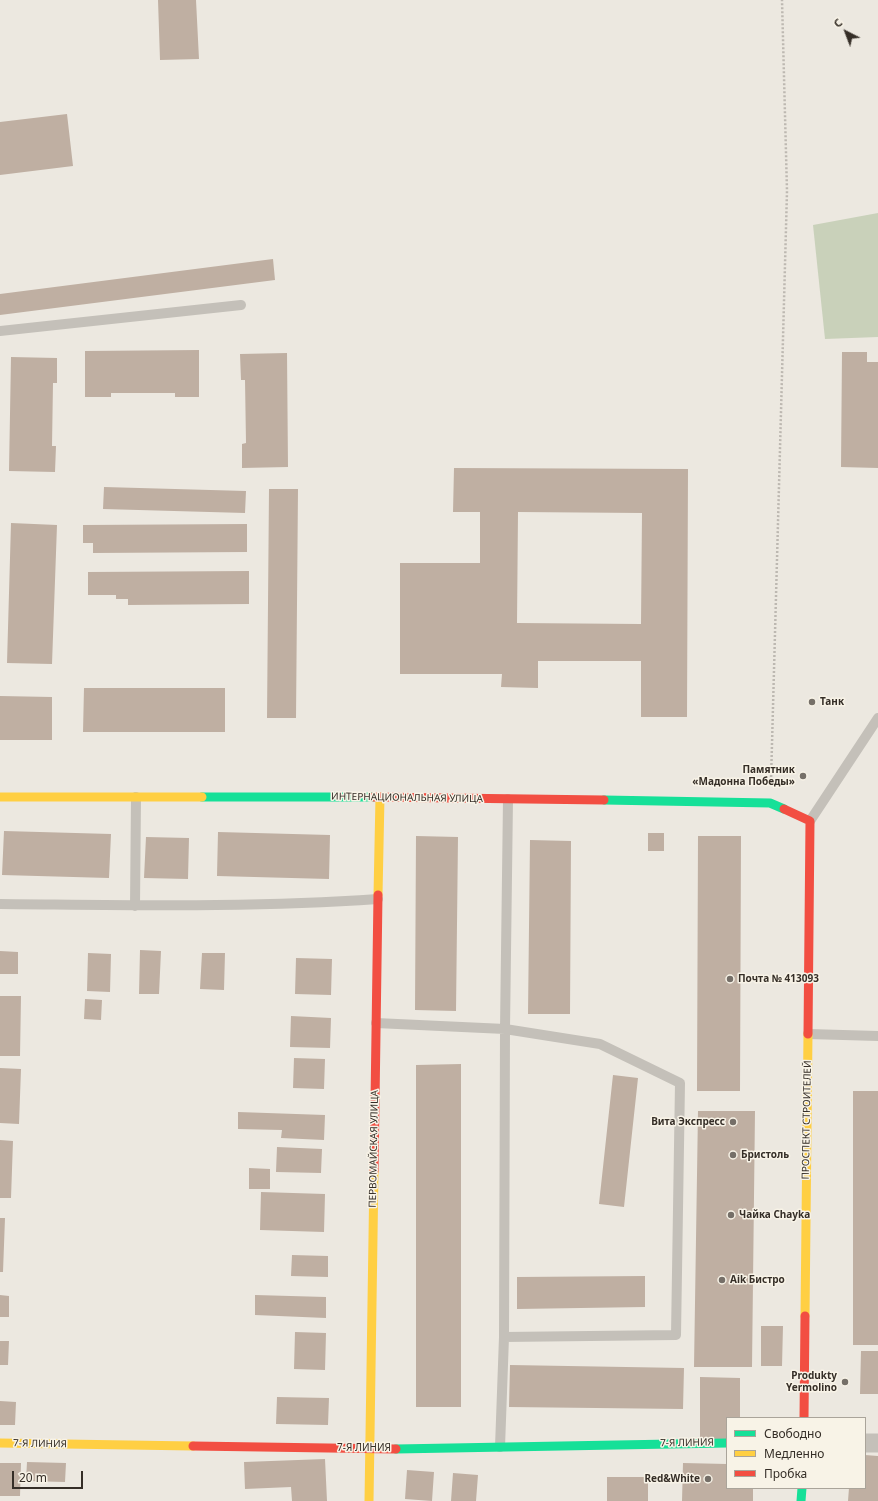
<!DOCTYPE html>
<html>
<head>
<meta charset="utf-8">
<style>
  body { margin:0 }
  #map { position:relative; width:878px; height:1501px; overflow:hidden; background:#ece8e0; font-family:"Noto Sans",sans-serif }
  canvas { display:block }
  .legend { position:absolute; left:726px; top:1417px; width:140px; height:72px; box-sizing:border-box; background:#f8f3e7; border:1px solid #aaa49a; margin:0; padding:5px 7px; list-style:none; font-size:12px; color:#352e27 }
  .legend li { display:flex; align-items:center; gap:8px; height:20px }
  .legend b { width:20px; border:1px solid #aaa49a }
  .north { position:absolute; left:826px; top:12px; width:40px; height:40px; -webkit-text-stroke:3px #f8f3e7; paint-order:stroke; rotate:318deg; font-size:11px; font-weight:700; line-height:16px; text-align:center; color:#352e27 }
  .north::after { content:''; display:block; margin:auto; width:14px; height:18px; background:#352e27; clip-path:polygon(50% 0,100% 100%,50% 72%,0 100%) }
  .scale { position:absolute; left:12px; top:1471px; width:71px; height:18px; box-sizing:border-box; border:2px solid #352e27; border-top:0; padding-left:5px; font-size:12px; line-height:14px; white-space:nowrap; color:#352e27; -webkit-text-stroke:3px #f8f3e7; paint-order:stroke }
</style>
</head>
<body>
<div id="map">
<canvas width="878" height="1501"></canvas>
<ul class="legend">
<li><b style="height:5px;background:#16e098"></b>Свободно</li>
<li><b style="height:5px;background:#ffcf43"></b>Медленно</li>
<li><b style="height:5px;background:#f24e42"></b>Пробка</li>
</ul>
<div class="north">С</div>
<div class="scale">20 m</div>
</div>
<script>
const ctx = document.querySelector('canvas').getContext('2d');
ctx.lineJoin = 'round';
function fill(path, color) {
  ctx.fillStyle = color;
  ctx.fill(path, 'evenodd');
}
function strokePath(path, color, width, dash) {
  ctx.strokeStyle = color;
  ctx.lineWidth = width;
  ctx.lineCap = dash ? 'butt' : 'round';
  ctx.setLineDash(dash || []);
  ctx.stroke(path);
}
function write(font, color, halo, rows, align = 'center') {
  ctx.font = font + ' "Noto Sans",sans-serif';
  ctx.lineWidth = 3;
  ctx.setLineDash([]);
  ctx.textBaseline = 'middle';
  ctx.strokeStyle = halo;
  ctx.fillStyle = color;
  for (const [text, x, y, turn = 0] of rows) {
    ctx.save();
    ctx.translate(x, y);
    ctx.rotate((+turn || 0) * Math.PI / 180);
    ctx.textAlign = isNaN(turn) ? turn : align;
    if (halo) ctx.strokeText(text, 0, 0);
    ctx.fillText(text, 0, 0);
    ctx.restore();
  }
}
fill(new Path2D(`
  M878 213V337L825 339 813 225Z`), '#c9d1ba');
fill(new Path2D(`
  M158 0H196L199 59 160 60Z
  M67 114 73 166 0 175V122Z
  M273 259 275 280 0 315V294Z
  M199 350V397H175V393H111V397H85V351Z
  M842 352H867V362H878V468L841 467Z
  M287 353 288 467 242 468V444L246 443 245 380H241L240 354Z
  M11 357 57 358V383H53L52 446H56L55 472 9 471Z
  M454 468 688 469 687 717H641V661H538V688L501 687 502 674H400V563H480V512H453ZM518 512 642 513 641 624 517 623Z
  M104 487 246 491 245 513 103 509Z
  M269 489H298L296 718H267Z
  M11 523 57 525 52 664 7 663Z
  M247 524V552L93 553V543H83V525Z
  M249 571V604L128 605V599H116V595H88V572Z
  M84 688H225V732H83Z
  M0 696 52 697V740H0Z
  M4 831 111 834 109 878 2 875Z
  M218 832 330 835 329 879 217 876Z
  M648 833H664V851H648Z
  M416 836 458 837 456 1011 415 1010Z
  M698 836H741L740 1091H697Z
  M146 837 189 838 188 879 144 878Z
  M530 840 571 841 570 1014H528Z
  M140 950 161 951 159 994H139Z
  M0 951 18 952V974H0Z
  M88 953 111 954 110 992 87 991Z
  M202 953H225L224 990 200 989Z
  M296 958 332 959 331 995 295 994Z
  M0 996H21L20 1056H0Z
  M85 999 102 1000 101 1020 84 1019Z
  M291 1016 331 1018 330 1048 290 1047Z
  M294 1058 325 1059 324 1089 293 1088Z
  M461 1064V1407H416V1065Z
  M0 1068 21 1069 19 1124 0 1123Z
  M613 1075 638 1078 624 1207 599 1204Z
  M853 1091H878V1345H853Z
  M698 1111H755L752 1367H694Z
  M238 1112 325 1115 324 1140 281 1138 282 1130 238 1129Z
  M0 1140 13 1141 11 1198H0Z
  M277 1147 322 1149 321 1173 276 1172Z
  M249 1168 270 1169V1189H249Z
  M261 1192 325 1194 324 1232 260 1230Z
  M0 1218H5L3 1272H0Z
  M292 1255 328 1256V1277L291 1276Z
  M645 1276V1307L517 1309V1277Z
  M0 1295 9 1296V1317H0Z
  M255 1295 326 1297V1318L255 1315Z
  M761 1326H783L782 1366H761Z
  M295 1332 326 1333 325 1370 294 1369Z
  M0 1341H9L8 1365H0Z
  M861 1351H878V1394H860Z
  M510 1365 684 1368 683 1409 509 1407Z
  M700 1377 740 1378V1418H727V1439H700Z
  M277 1397 329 1398 328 1425 276 1424Z
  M0 1401 16 1402 15 1425H0Z
  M865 1455 878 1456V1501H848L849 1488H865Z
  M325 1459 327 1501H292L291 1487 245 1489 244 1462Z
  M27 1462 66 1463 65 1482 26 1481Z
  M0 1463H21L20 1496H0Z
  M683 1463 727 1464V1488H753V1501H682Z
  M407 1470 434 1472 432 1501 405 1499Z
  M453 1473 478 1475 476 1501H451Z
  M607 1477H648V1501H607Z`), '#bfafa2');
strokePath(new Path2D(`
  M771 781 787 191 782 0`), '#bdb8b1', 2.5, [2, 2]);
strokePath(new Path2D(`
  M0 331 241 305
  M810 821 878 718
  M0 904C126 905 252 908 378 899
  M135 906 136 797
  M376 1023 505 1029 504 1337 500 1447
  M808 1034 878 1036
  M504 1337 676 1335 680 1083 600 1044 505 1029 508 799`), '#c4c0b9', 10);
strokePath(new Path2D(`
  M865 1443H878`), '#c4c0b9', 19);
strokePath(new Path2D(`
  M202 797H373
  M604 800 770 803 784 809
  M396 1449 727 1443
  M801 1501 802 1488`), '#16e098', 9);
strokePath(new Path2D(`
  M0 797H202
  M378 895 380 797
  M805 1316 808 1034
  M0 1443 193 1446
  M369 1501 374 1171`), '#ffcf43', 9);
strokePath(new Path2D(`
  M373 797 604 800
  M784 809 810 821 808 1034
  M374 1171 378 895
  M804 1418 805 1316
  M193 1446 396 1449`), '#f24e42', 9);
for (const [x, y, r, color] of [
  [812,702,4,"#756f68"],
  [803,776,4,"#756f68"],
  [730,979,4,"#756f68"],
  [733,1122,4,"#756f68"],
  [733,1155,4,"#756f68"],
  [731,1215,4,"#756f68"],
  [722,1280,4,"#756f68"],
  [845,1382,4,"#756f68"],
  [708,1479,4,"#756f68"]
]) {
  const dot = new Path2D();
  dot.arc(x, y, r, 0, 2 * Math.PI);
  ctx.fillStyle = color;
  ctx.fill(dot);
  strokePath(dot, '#f8f3e7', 1.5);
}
write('bold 10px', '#352e27', '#f8f3e7', [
  ["Танк",820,702],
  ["Памятник",795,770,"right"],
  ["«Мадонна Победы»",795,782,"right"],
  ["Почта № 413093",738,979],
  ["Вита Экспресс",725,1122,"right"],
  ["Бристоль",741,1155],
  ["Чайка Chayka",739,1215],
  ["Aik Бистро",730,1280],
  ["Produkty",837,1376,"right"],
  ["Yermolino",837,1388,"right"],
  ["Red&White",700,1479,"right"]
], 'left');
write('10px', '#352e27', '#f8f3e7', [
  ["ИНТЕРНАЦИОНАЛЬНАЯ УЛИЦА",407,798,1],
  ["ПРОСПЕКТ СТРОИТЕЛЕЙ",807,1120,-89],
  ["ПЕРВОМАЙСКАЯ УЛИЦА",374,1149,-89],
  ["7-Я ЛИНИЯ",687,1443,-1],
  ["7-Я ЛИНИЯ",40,1444,1],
  ["7-Я ЛИНИЯ",364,1448]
]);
</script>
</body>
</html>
